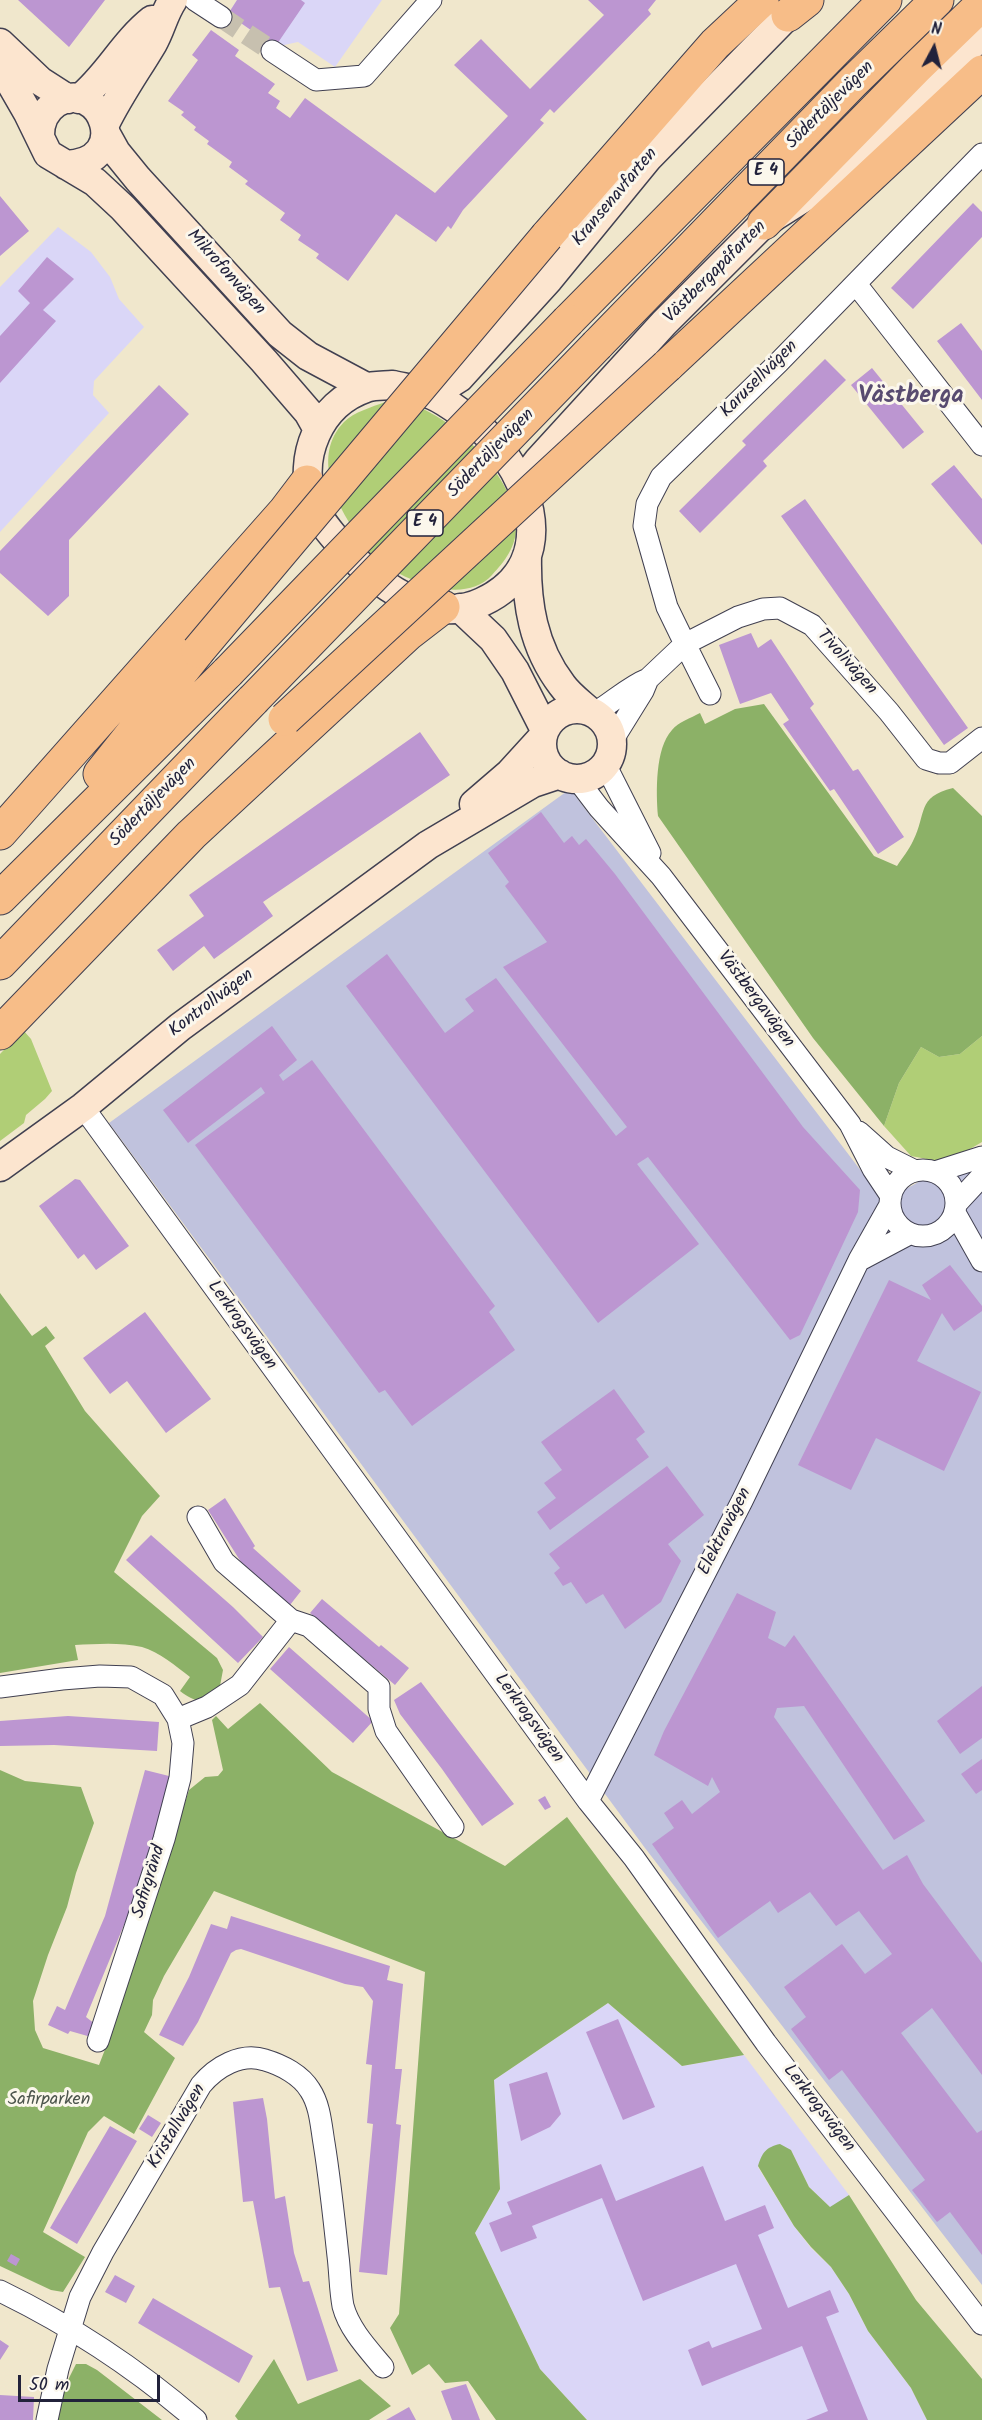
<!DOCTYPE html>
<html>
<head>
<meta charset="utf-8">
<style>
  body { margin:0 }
  #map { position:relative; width:982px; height:2420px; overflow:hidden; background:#f0e7cc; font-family:Kalam,sans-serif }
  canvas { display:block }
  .north { position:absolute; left:904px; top:18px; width:60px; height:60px; -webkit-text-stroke:4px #fbf7ec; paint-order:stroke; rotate:7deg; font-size:16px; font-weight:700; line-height:24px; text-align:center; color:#22223b }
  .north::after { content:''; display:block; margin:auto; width:21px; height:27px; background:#22223b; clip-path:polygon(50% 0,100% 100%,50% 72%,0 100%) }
  .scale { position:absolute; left:18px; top:2375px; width:142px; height:27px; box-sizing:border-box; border:3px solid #22223b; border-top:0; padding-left:8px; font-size:18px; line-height:21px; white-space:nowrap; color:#22223b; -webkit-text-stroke:4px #fbf7ec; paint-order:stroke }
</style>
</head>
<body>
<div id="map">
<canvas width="982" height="2420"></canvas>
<div class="north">N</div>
<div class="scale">50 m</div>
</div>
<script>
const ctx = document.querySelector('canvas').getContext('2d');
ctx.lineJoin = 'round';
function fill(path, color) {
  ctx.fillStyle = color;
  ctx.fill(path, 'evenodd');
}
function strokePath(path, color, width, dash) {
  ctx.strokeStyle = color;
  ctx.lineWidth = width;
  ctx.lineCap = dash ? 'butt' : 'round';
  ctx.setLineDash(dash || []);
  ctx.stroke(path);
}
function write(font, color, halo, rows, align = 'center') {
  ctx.font = font + ' Kalam,sans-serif';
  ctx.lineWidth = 6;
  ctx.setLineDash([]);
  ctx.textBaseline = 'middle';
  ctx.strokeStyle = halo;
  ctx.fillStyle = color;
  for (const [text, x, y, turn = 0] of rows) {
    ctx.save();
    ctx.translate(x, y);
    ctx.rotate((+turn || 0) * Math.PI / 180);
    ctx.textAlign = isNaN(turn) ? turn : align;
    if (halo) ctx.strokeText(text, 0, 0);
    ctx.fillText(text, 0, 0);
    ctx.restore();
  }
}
fill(new Path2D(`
  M237 0H382L335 67 298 42 275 47 228 14Z
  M58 227 91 252 110 277 119 299 144 327 94 381 93 395 109 413 0 532V287Z
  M608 2003 682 2066 744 2055 849 2195 831 2208 809 2187 791 2150 758 2167 794 2226 811 2248 831 2267 849 2294 868 2331 911 2388 927 2420H587L540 2369 475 2233 500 2189 494 2080Z`), '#dad6f7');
fill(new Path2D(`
  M570 789 884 1201 982 1147V2285L645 1848 109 1123Z`), '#c0c2dd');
fill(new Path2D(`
  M385 402C399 402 417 405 429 412 466 431 517 483 516 527 516 547 505 561 492 575 463 607 401 580 373 556 367 550 362 541 357 534 335 503 312 455 344 422 354 412 372 407 385 402Z
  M23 1030 31 1039 52 1091 45 1099 26 1115 24 1123 0 1141V1054Z
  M982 1036V1142L958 1156 937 1161 911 1156 884 1126 899 1083 921 1047 939 1057 960 1054Z`), '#b0ce76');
fill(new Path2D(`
  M764 704 874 856 897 866C902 858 909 850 913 841 927 814 916 797 953 788L982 816V1036L960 1054 939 1057 921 1047 899 1083 884 1126 813 1038 658 816C656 793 655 748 672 730 678 722 691 718 700 713L705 724 735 709Z
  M0 1293 32 1336 46 1326 55 1338 45 1346 85 1411 160 1496 142 1516 114 1572 217 1658 223 1670 219 1691C202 1702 197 1704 180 1691L190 1677C176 1666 159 1652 142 1647 120 1642 96 1644 75 1645L78 1660 0 1673Z
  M260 1703 332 1772 505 1866 567 1817 744 2055 682 2066 608 2003 494 2080 500 2189 475 2233 540 2369 587 2420H496L468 2381 445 2383 429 2364 412 2375 390 2328 399 2314 425 1972 214 1891 164 1976 153 2000 152 2015 144 2032 175 2058 134 2134 104 2116 88 2132 43 2232 85 2257 63 2292 51 2290 0 2266V1770L25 1781 81 1787 94 1823 76 1873 67 1907 48 1955 33 2001 35 2030 43 2048 99 2065 113 2029 189 1790 205 1777 218 1776 223 1770 212 1720 216 1716 228 1729Z
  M780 2144 791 2150 809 2187 830 2207 849 2195 916 2300 982 2379V2420H927L911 2388 868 2331 849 2294 831 2267 811 2247 794 2226 758 2166C762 2153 766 2147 780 2144Z
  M274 2359 298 2404 360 2379 391 2406 369 2420H238L235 2416Z
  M76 2364H86L97 2370 162 2420H57L62 2392Z`), '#8cb167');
fill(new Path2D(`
  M18 0H105L69 47Z
  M237 0H301L305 3 275 47 228 14Z
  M588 0H656L648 10 651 14 554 113 550 109 540 120 544 123 463 210 451 229 448 226 436 242 396 214 348 281 316 258 319 254 298 240 301 235 280 220 285 213 245 184 248 181 229 167 232 162 207 144 209 141 194 130 196 127 181 115 184 112 168 101 198 60 192 55 211 30 239 50 235 56 275 84 268 93 280 101 276 108 290 118 305 98 435 193 508 116 454 65 481 39 530 89 604 15Z
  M0 196 29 231 0 256Z
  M973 203 982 212V237L913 309 891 288Z
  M47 257 74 279 43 310 56 321 0 383V336L30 303 18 291Z
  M961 323 982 351V400L937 341Z
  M825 359 846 380 763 461 767 466 700 533 679 511 746 445 742 441Z
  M872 368 924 432 903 449 851 385Z
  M159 385 189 414 69 540V596L48 616 0 573V551Z
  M954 465 982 499V545L931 484Z
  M805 499 968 728 944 745 781 516Z
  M751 633 758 648 771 639 814 704 810 708 853 771 858 769 904 837 878 854 834 789 830 791 783 724 789 720 771 693 740 704 719 645Z
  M420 732 450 775 263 902 273 916 214 959 204 946 173 971 157 950 204 916 189 895Z
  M541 812 564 843 572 836 579 845 586 839 615 874 803 1127 860 1190 858 1212 819 1295 800 1335 790 1340 648 1157 637 1164 699 1244 598 1323 346 986 387 954 445 1033 474 1011 465 999 496 978 616 1136 627 1127 503 967 547 942 505 886 509 882 488 853Z
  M272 1026 297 1060 279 1075 283 1081 312 1060 495 1306 489 1312 515 1350 412 1426 385 1390 379 1393 195 1145 265 1093 261 1087 188 1143 163 1110Z
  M75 1179 80 1180 129 1246 96 1270 84 1254 78 1259 39 1206Z
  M950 1265 982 1306V1311L954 1331 942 1313 917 1361 981 1392 944 1471 876 1438 851 1490 798 1465 889 1280 931 1300 922 1285Z
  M145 1312 211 1399 166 1433 127 1381 110 1394 83 1358Z
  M614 1389 645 1432 636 1439 649 1457 550 1530 537 1512 556 1498 544 1483 562 1470 541 1442Z
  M667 1466 704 1515 668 1544 681 1561 661 1602 625 1629 603 1594 586 1604 571 1582 563 1586 554 1573 560 1568 549 1554Z
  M225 1498 255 1546 253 1548 301 1591 290 1605 241 1562 208 1510Z
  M151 1535 233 1607 263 1637 238 1663 126 1560Z
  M737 1593 776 1612 768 1638 785 1647 794 1635 925 1821 894 1840 804 1706 777 1708 774 1717 883 1870 907 1855 923 1884 982 1963V2075L932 2008 901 2033 977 2133 982 2130V2255L950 2212 937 2222 912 2190 925 2180 842 2070 829 2080 791 2029 806 2017 784 1987 842 1944 865 1974 892 1954 859 1911 836 1926 810 1892 778 1913 770 1901 718 1938 652 1844 674 1828 664 1813 682 1800 692 1814 720 1792 712 1777 708 1786 654 1755 664 1731Z
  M322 1599 379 1647 381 1645 409 1668 395 1685 310 1613Z
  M289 1647 373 1721 353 1743 270 1669Z
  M421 1682 514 1804 482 1826 442 1769 400 1714 394 1700Z
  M982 1686V1738L960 1754 937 1721Z
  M68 1716 159 1722 157 1751 54 1745 0 1746V1721Z
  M982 1759V1790L976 1794 961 1774Z
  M145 1770 173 1777 135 1898 86 2017 95 2024 91 2037 70 2031 68 2034 48 2025 57 2006 65 2010 105 1916Z
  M545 1796 551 1807 545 1810 538 1800Z
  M231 1916 390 1966 387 1980 403 1984 395 2069H402L396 2124 401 2125 387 2275 359 2272 373 2124 367 2123 372 2065 366 2064 373 2001 363 1987 345 1984 241 1949 236 1950 231 1953 198 2022 183 2046 159 2035 189 1977 211 1924 227 1929Z
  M618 2019 655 2107 623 2120 586 2032Z
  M547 2072 561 2114 550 2127 521 2141 509 2084Z
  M263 2098 267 2119 275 2199 285 2196 294 2253 303 2282 309 2281 338 2371 307 2381 280 2287 269 2288 253 2201 243 2202 233 2102Z
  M148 2115 161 2123 152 2137 139 2129Z
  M110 2126 137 2141 77 2244 50 2228Z
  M601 2164 616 2201 703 2166 725 2221 765 2205 774 2228 758 2235 788 2308 830 2290 839 2312 826 2317 868 2420H806L828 2411 802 2346 702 2386 688 2350 709 2341 712 2348 762 2329 736 2264 643 2301 602 2198 532 2226 537 2238 501 2252 489 2223 512 2214 507 2202Z
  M11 2254 20 2259 16 2266 7 2261Z
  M115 2275 135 2286 126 2303 105 2292Z
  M153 2298 253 2356 239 2383 138 2323Z
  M0 2340 9 2346 0 2360Z
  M466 2384 480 2420H452L441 2391Z
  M0 2395 34 2397 33 2420H0Z
  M409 2407 416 2420H386Z`), '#bc96d1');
strokePath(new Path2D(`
  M221 17 272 51`), '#c7c0af', 21, [21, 10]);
const street = new Path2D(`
  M195 0 221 17
  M272 51 316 80 364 76 431 0
  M856 284 982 445
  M648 679 685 644 667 607 644 526 647 504 661 477 779 362 982 154
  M710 694 685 644 738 617 763 609 780 608 812 625 889 712 926 759 939 763H950L982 738
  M593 714C612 703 628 687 648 679L643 691 612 741
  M605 764 650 853
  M577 779 599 808 661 876 850 1124 873 1169 891 1196
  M83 1107 588 1801 634 1858 766 2043 982 2324
  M859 1132 887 1157 915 1171
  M890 1203a33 33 0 1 1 66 0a33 33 0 1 1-66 0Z
  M935 1172 982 1157
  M957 1203 982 1176
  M955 1213 982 1261
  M860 1260 909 1234
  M198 1517 224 1562 291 1620
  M0 1687 62 1679 100 1676 131 1677 163 1695 178 1719 183 1743 180 1778 164 1839 98 2041
  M178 1719 207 1707 240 1685 291 1620 309 1626 379 1687V1709L386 1731 453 1827
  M588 1801 742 1501 859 1260 890 1205
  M0 2291C70 2325 137 2369 196 2420
  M47 2420 58 2369 80 2297 103 2252 201 2085C216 2067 241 2052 265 2060 282 2065 301 2075 310 2090 320 2105 321 2125 324 2143 330 2180 334 2218 338 2256 340 2272 340 2290 343 2306 349 2329 368 2349 383 2367`);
const secondary = new Path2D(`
  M0 43 40 81 68 99
  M0 70 9 80 28 113 48 154 95 182 123 208 264 361 308 412 317 428
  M79 99C107 77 123 43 152 20
  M105 124C119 95 137 70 153 43 161 29 164 13 173 0
  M106 134 116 152 138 179 280 334 308 356 366 387
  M40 135C40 122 44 111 56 103 101 76 135 162 66 165
  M393 385C406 388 420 390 432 395 444 400 457 410 467 417 527 460 568 562 482 602 430 627 373 581 340 544 330 532 317 518 313 503 297 457 319 404 366 388 374 385 384 386 393 385Z
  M432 395 459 378 549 279 648 158 788 15 799 0
  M521 483 538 461 664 323 764 223 827 183 982 35
  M527 556C526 603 533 647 562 685 569 695 580 703 589 711
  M460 608 493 639 515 671 545 730
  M542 744a35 35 0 1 1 70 0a35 35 0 1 1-70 0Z
  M474 804 510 773 541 739
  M0 1167 83 1107 180 1027 428 845 533 783 560 774`);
const highway = new Path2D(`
  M788 15 807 0
  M764 223 916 68 982 4
  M547 236 715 44 762 0
  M568 321 885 0
  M597 345 852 83 937 0
  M667 366 982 72
  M100 774 198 651
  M0 833 285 511 307 482
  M0 898 228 672
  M0 963 253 700
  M0 1033 191 835 408 634 443 607`);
strokePath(street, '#414051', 23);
strokePath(secondary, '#414051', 31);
strokePath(highway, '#414051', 35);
strokePath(street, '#fff', 21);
strokePath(secondary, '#fce5cf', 28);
strokePath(highway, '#f7bd88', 33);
const highwayBridge = new Path2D(`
  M198 651 547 236
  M228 672 568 321
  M253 700 597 345
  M285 719 667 366`);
strokePath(highwayBridge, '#414051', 35, []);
strokePath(highwayBridge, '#f7bd88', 33);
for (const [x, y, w] of [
  [766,172,36],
  [425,523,36]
]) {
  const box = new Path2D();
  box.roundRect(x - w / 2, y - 13, w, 26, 4.5);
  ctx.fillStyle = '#fbf7ec';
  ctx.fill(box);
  strokePath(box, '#22223b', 1.5);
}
write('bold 16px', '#22223b', null, [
  ["E 4",766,172],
  ["E 4",425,523]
]);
write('18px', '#22223b', '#fbf7ec', [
  ["Södertäljevägen",831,106,-45],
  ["Kransenavfarten",616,198,-50],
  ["Mikrofonvägen",225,273,48],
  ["Västbergapåfarten",716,273,-45],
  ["Karusellvägen",760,380,-45],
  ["Södertäljevägen",492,454,-46],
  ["Tivolivägen",846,663,48],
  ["Södertäljevägen",154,803,-46],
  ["Västbergavägen",755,1000,53],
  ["Kontrollvägen",212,1004,-37],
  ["Lerkrogsvägen",241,1326,54],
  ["Elektravägen",726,1532,-63],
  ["Lerkrogsvägen",528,1719,54],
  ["Safirgränd",150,1882,-73],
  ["Lerkrogsvägen",818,2109,52],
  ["Kristallvägen",178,2127,-59]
]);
write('18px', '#4d564d', '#fbf7ec', [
  ["Safirparken",49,2101]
]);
write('bold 24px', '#584b70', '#fbf7ec', [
  ["Västberga",911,398]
]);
</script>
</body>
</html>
